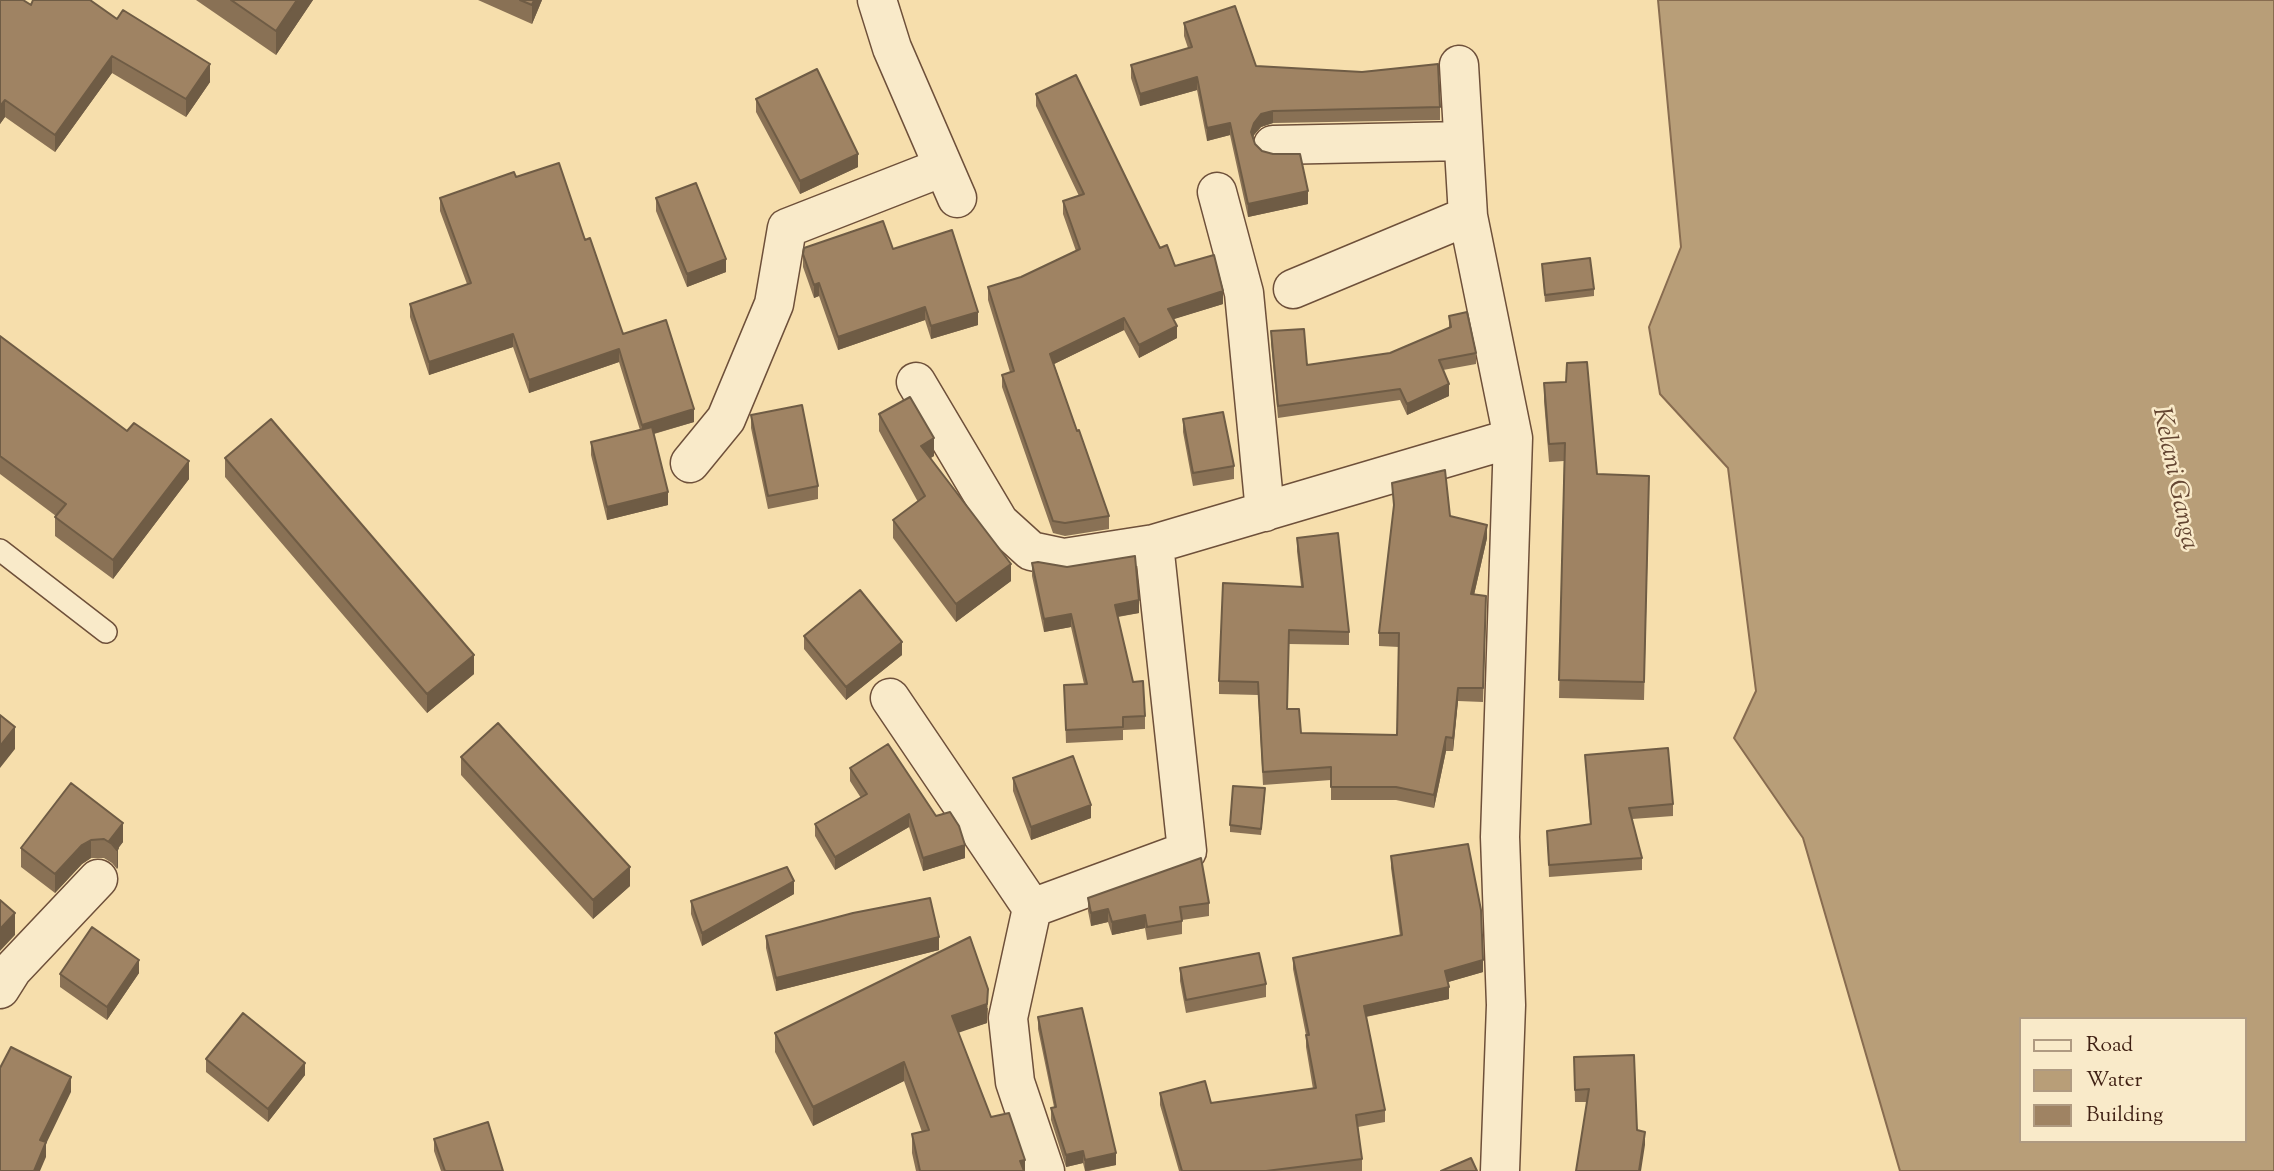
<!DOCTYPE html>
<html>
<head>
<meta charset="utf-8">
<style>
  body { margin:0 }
  #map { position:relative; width:2274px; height:1171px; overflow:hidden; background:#f6deac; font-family:"Sorts Mill Goudy",serif }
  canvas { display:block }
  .legend { position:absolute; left:2019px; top:1017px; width:228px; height:126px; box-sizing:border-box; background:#f9eac9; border:2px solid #af9a81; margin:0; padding:9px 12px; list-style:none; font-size:21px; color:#402114 }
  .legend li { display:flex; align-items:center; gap:14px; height:35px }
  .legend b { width:35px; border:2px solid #af9a81 }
</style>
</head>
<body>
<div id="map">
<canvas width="2274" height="1171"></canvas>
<ul class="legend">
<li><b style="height:9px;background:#f9eac9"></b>Road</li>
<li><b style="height:19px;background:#b89e78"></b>Water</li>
<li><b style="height:19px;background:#9f8363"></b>Building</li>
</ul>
</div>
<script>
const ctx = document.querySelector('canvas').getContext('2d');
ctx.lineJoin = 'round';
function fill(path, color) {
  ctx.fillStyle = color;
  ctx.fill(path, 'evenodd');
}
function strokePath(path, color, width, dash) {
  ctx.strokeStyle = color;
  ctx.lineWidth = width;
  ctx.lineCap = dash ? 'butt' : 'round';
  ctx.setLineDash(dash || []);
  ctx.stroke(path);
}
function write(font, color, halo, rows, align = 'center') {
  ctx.font = font + ' "Sorts Mill Goudy",serif';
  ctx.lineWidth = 5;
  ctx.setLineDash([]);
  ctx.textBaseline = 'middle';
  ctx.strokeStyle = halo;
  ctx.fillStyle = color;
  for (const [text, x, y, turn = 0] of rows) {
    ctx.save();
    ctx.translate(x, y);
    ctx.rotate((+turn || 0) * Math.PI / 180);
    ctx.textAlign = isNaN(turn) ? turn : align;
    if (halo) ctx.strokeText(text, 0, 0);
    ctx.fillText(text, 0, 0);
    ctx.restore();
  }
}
const water = new Path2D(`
  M1658 0H2274V1171H1900L1803 838 1734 738 1756 691 1728 468 1660 394 1649 327 1681 247ZM2020 1019H2244V1141H2020Z`);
fill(water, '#b89e78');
strokePath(water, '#886c50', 2);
const lane = new Path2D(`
  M0 550 106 632`);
const street = new Path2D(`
  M877 0 892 48 957 198
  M1459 65 1468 216 1513 438 1500 837 1506 1005 1500 1171
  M1273 145 1463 141
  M1217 192 1244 293 1265 512
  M1293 289 1468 216
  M916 382 999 522 1031 551 1064 558 1154 544
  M690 463 726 419 774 304 787 228 943 167
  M890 698 1032 908
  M0 989 12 970 98 879
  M1045 1171 1015 1082 1008 1018 1032 908 1187 851 1154 544 1513 438`);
strokePath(lane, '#6e503a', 24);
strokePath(street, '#6e503a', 41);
strokePath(lane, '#f9eac9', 21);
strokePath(street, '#f9eac9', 38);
fill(new Path2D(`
  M0 0 117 19 210 82 186 117 112 73 55 152 5 117 0 124Z
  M196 0H313L276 55Z
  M478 0H542L532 24Z
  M1184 23 1256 66 1440 107V120L1273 123 1261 127 1254 135 1253 138 1255 144 1308 204 1248 217 1230 135 1207 141 1197 90 1140 106 1131 78V65L1188 48 1184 36Z
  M1036 94 1175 266 1223 304 1173 319 1177 338 1139 358 1124 330 1054 364 1077 431 1109 516V529L1065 536 1053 533 1002 387V375L1010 372 988 300V287L1021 277 1076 251 1063 214V201L1079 196 1036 106Z
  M756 99 858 167 800 194 756 112Z
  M516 177 585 240 623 334 694 422 654 434 668 505 607 520 591 455V442L640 430 619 362 529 393 513 347 429 375 410 317V304L467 284 440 211V198Z
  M656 198 726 272 687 287 656 211Z
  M893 249 978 325 931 339 925 320 838 350 819 296 814 298 803 267V254Z
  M1542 264 1594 289V296L1545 302Z
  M1449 316 1476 353V364L1443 370 1449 396 1407 415 1400 400 1278 418 1271 343V331L1307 365 1390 353 1449 328Z
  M0 336 189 479 113 579 55 536V517L56 516 0 474Z
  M1544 383 1597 474 1649 494 1644 700 1559 698 1564 461 1549 462 1544 401Z
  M879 414 934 456 931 458 1011 581 956 622 893 538V520L918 502 879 431Z
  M751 415 818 486V499L768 509 751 428Z
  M1183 419 1234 466V479L1193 486 1183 432Z
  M225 458 474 674 427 713 225 477Z
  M1392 483 1487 538 1474 595 1486 609 1483 702 1458 701 1453 751H1446L1434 808 1396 800H1331V780L1263 785 1258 695 1219 694V681L1301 586 1297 551V538L1349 632V645L1289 644 1287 709 1301 733 1397 735 1399 647 1379 646V633L1394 512Z
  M1032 563 1139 613 1118 617 1133 682 1145 716V729L1123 730V740L1066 743 1064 685 1084 684 1071 627 1044 632 1032 576Z
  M804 636 902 655 846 700 804 649Z
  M1585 755 1673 804V816L1632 819 1642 858V870L1549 877 1547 831 1590 824Z
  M461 757 630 886 593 919 461 775Z
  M850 768 965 858 923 871 909 827 835 870 815 836V824L861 798 850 781Z
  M1013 778 1091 818 1031 840 1013 791Z
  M71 783 123 842 118 848V867L117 869 112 863 104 858H91L82 864 55 893 21 867V848Z
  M1265 795 1261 835 1230 832V825Z
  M1391 856 1483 972 1448 982 1449 999 1366 1017 1385 1110V1122L1358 1127 1362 1159V1171H1179L1160 1105V1093L1211 1103 1313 1089 1306 1047V1035L1293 969V958L1400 936 1391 868Z
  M794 894 702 946 691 914V901Z
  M1088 898 1209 903V916L1182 920V934L1147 940 1145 928 1112 935 1108 922 1091 926 1088 911Z
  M766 936 939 950 776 991 766 948Z
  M1180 968 1266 984V997L1186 1013 1180 981Z
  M139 973 107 1020 60 987V974Z
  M988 1008 987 1023 958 1032 991 1117 1025 1171H916L912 1153V1134L922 1132 904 1081 813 1126 775 1052V1033Z
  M1038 1017 1116 1165 1089 1171H1085L1083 1163 1066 1167 1051 1120V1108L1054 1107 1038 1029Z
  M1574 1057 1637 1130 1645 1145 1587 1102H1575Z
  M206 1059 305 1075 268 1122 206 1072Z
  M434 1139 503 1171H441L434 1151Z`), '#897155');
fill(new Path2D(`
  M297 0H313L276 55V31Z
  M534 0H542L532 24V5Z
  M112 56V73L55 152V135Z
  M210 64V82L186 117V99Z
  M1197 77V90L1140 106V94Z
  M5 100V117L0 124V106Z
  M1273 111V123L1261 127 1254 135 1251 145V132L1254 123 1261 114Z
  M1230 123V135L1207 141V128Z
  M858 154V167L800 194V181Z
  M1308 191V204L1248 217V204Z
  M726 259V272L687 287V274Z
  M819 283V296L814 298V285Z
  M1223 291V304L1168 321V309Z
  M925 307V320L838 350V337Z
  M978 312V325L931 339V326Z
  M1124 318V330L1050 366V354Z
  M1177 326V338L1139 358V345Z
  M513 334V347L429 375V362Z
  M619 349V362L529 393V380Z
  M1449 384V396L1407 415V404Z
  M694 409V422L642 437V425Z
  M934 438V456L921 463V446Z
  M189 461V479L113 579V560Z
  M668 492V505L607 520V507Z
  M1487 525V538L1471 608V594Z
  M1011 564V581L956 622V604Z
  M1139 600V613L1115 617V605Z
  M1071 614V627L1044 632V619Z
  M902 642V655L846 700V687Z
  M474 655V674L427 713V694Z
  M1458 688V701L1453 751V738Z
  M15 727V749L0 768V746Z
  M1446 737V751L1434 808V795Z
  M1091 805V818L1031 840V827Z
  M909 814V827L835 870V857Z
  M123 823V842L117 850 109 841Z
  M91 840V858L82 864 55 893V874L82 845Z
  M965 845V858L923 871V858Z
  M118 848V867L117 869V850Z
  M630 867V886L593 919V900Z
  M794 881V894L702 946V933Z
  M1108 909V922L1091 926V913Z
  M15 913V935L0 951V929Z
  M1145 915V928L1112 935V922Z
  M939 937V950L776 991V978Z
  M139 960V973L107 1020V1007Z
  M1483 960V972L1445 983V971Z
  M1449 987V999L1364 1017V1006Z
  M988 989 987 1023 952 1035V1016Z
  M904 1062V1081L813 1126V1107Z
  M305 1063V1075L268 1122V1109Z
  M71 1077V1092L46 1144V1157L40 1171H34L40 1140Z
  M1645 1132V1145L1641 1171H1639Z
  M1083 1151V1163L1066 1167V1155Z
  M1116 1153V1165L1085 1171V1160Z
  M1025 1160V1171H1020V1161Z`), '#6f5c45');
const building = new Path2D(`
  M0 0H23L31 5 33 0H90L117 19 123 10 210 64 186 99 112 56 55 135 5 100 0 106Z
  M231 0H297L276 31Z
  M520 0H534L532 5Z
  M1235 6 1256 66 1362 72 1438 64 1440 107 1273 111 1261 114 1254 123 1251 132 1255 144 1262 151 1273 154H1300L1308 191 1248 204 1230 123 1207 128 1197 77 1140 94 1131 65 1192 47 1184 23Z
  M817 69 858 154 800 181 756 99Z
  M1076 75 1160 248 1167 245 1175 266 1214 255 1223 291 1168 309 1177 326 1139 345 1124 318 1050 354 1077 431 1079 430 1109 516 1065 523 1053 521 1002 375 1014 371 988 287 1021 277 1080 249 1063 201 1084 194 1036 94Z
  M559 163 585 240 590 238 623 334 666 320 694 409 642 425 619 349 529 380 513 334 429 362 410 304 471 283 440 198 514 172 516 177Z
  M696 183 726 259 687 274 656 198Z
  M883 221 893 249 952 230 978 312 931 326 925 307 838 337 819 283 814 285 803 254 804 248Z
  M1590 258 1594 289 1545 295 1542 264Z
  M1467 312 1476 353 1439 360 1449 384 1407 404 1400 389 1278 406 1271 331 1304 329 1307 365 1390 353 1451 327 1449 316Z
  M0 336 127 431 134 423 189 461 113 560 55 517 66 504 0 456Z
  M1587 362 1597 474 1649 476 1644 682 1559 680 1565 443 1549 444 1544 383 1566 382 1567 363Z
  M910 397 934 438 921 446 1011 564 956 604 893 520 925 496 879 414Z
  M802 405 818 486 768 496 751 415Z
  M1223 412 1234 466 1193 473 1183 419Z
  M271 419 474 655 427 694 225 458Z
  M652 427 668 492 607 507 591 442Z
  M1445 470 1450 516 1487 525 1471 594 1486 596 1483 688H1458L1453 738 1446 737 1434 795 1396 787H1331V767L1263 772 1258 682 1219 681 1223 583 1303 587 1297 538 1338 533 1349 632 1289 630 1287 709H1299L1301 733 1397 735 1399 633H1379L1394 505 1392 483Z
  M1135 556 1139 600 1115 605 1133 682 1143 681 1145 716 1123 717V727L1066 730 1064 685 1087 684 1071 614 1044 619 1032 563 1038 562 1067 567Z
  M860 590 902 642 846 687 804 636Z
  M0 715 15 727 0 746Z
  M498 723 630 867 593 900 461 757Z
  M888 744 936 816 950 812 959 826 965 845 923 858 909 814 835 857 815 824 867 794 850 768Z
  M1668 748 1673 804 1629 808 1642 858 1549 865 1547 831 1591 824 1585 755Z
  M1073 756 1091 805 1031 827 1013 778Z
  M71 783 123 823 109 841 118 848 117 850 112 844 104 839 91 840 82 845 55 874 21 848Z
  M1233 786 1265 788 1261 829 1230 825Z
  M1468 844 1481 910 1483 960 1445 971 1449 987 1364 1006 1385 1110 1356 1115 1362 1159 1266 1171H1182L1160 1093 1205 1081 1211 1103 1316 1088 1306 1035H1309L1293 958 1402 935 1391 856Z
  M1201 858 1209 903 1180 907 1182 921 1147 927 1145 915 1112 922 1108 909 1091 913 1088 898Z
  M787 867 794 881 702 933 691 901Z
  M930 898 939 937 776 978 766 936 853 913Z
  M0 900 15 913 0 929Z
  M92 927 139 960 107 1007 60 974Z
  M970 937 988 989 987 1004 952 1016 991 1117 1009 1113 1025 1160 1020 1161 1024 1171H920L912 1134 929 1130 904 1062 813 1107 775 1033Z
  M1259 953 1266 984 1186 1000 1180 968Z
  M1082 1008 1116 1153 1085 1160 1083 1151 1066 1155 1051 1108 1056 1107 1038 1017Z
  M243 1013 305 1063 268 1109 206 1059Z
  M11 1047 71 1077 40 1140 46 1142 34 1171H0V1068Z
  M1634 1055 1637 1130 1645 1132 1639 1171H1576L1589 1089 1575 1090 1574 1057Z
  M488 1122 503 1171H445L434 1139Z
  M1471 1158 1477 1171H1441Z`);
fill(building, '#9f8363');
strokePath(building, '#6f5c45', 2);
write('italic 26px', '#644632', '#f9eac9', [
  ["Kelani Ganga",2173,479,78]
]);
</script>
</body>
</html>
